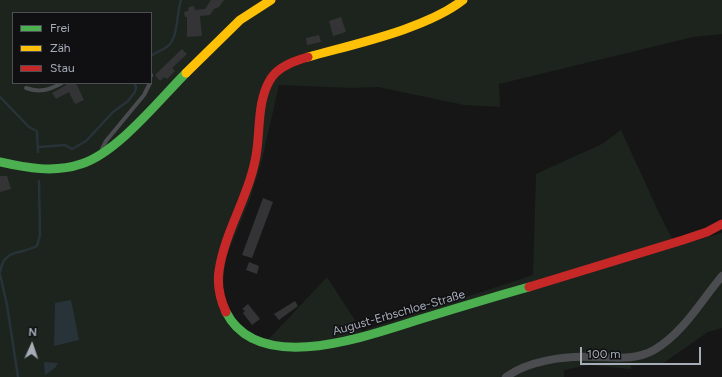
<!DOCTYPE html>
<html>
<head>
<meta charset="utf-8">
<style>
  body { margin:0 }
  #map { position:relative; width:722px; height:377px; overflow:hidden; background:#161616; font-family:Figtree,sans-serif }
  canvas { display:block }
  .legend { position:absolute; left:12px; top:12px; width:140px; height:72px; box-sizing:border-box; background:#101012; border:1px solid #4c4f55; margin:0; padding:5px 7px; list-style:none; font-size:12px; color:#a6adb9 }
  .legend li { display:flex; align-items:center; gap:8px; height:20px }
  .legend b { width:20px; border:1px solid #4c4f55 }
  .north { position:absolute; left:12px; top:325px; width:40px; height:40px; -webkit-text-stroke:3px #101012; paint-order:stroke; rotate:3deg; font-size:11px; font-weight:700; line-height:16px; text-align:center; color:#a6adb9 }
  .north::after { content:''; display:block; margin:auto; width:14px; height:18px; background:#a6adb9; clip-path:polygon(50% 0,100% 100%,50% 72%,0 100%) }
  .scale { position:absolute; left:580px; top:347px; width:121px; height:18px; box-sizing:border-box; border:2px solid #a6adb9; border-top:0; padding-left:5px; font-size:12px; line-height:14px; white-space:nowrap; color:#a6adb9; -webkit-text-stroke:3px #101012; paint-order:stroke }
</style>
</head>
<body>
<div id="map">
<canvas width="722" height="377"></canvas>
<ul class="legend">
<li><b style="height:5px;background:#4caf50"></b>Frei</li>
<li><b style="height:5px;background:#ffc107"></b>Zäh</li>
<li><b style="height:5px;background:#c62828"></b>Stau</li>
</ul>
<div class="north">N</div>
<div class="scale">100 m</div>
</div>
<script>
const ctx = document.querySelector('canvas').getContext('2d');
ctx.lineJoin = 'round';
function fill(path, color) {
  ctx.fillStyle = color;
  ctx.fill(path, 'evenodd');
}
function strokePath(path, color, width, dash) {
  ctx.strokeStyle = color;
  ctx.lineWidth = width;
  ctx.lineCap = dash ? 'butt' : 'round';
  ctx.setLineDash(dash || []);
  ctx.stroke(path);
}
function write(font, color, halo, rows, align = 'center') {
  ctx.font = font + ' Figtree,sans-serif';
  ctx.lineWidth = 3;
  ctx.setLineDash([]);
  ctx.textBaseline = 'middle';
  ctx.strokeStyle = halo;
  ctx.fillStyle = color;
  for (const [text, x, y, turn = 0] of rows) {
    ctx.save();
    ctx.translate(x, y);
    ctx.rotate((+turn || 0) * Math.PI / 180);
    ctx.textAlign = isNaN(turn) ? turn : align;
    if (halo) ctx.strokeText(text, 0, 0);
    ctx.fillText(text, 0, 0);
    ctx.restore();
  }
}
fill(new Path2D(`
  M0 0H722V34L693 37 499 84 500 107 464 105 378 87 352 88 279 85 262 160 250 199 225 260 223 289 231 316 252 335 268 340 327 277 362 331 533 275 536 174 602 144 621 130 660 215 676 246 722 233V328L708 332 662 364 631 366V369L588 365 564 370V377H0ZM13 13H151V83H13Z`), '#1c241d');
fill(new Path2D(`
  M71 300 79 340 54 346 55 303Z
  M44 362 58 363 55 368 45 375Z`), '#283239');
strokePath(new Path2D(`
  M151 56C156 52 163 50 168 46 179 36 176 14 181 0
  M0 97 29 127 37 131 38 152
  M39 147 65 145 72 149 86 141 113 112 128 101 135 92 136 87 134 83
  M0 272C4 248 20 255 37 246L40 235 39 181
  M0 274 7 305 18 377`), '#283239', 2.5);
fill(new Path2D(`
  M211 0H224L219 7 214 9 210 15 200 16 202 36 187 37V17H185L184 12 188 11 189 7 194 6 195 10 205 9Z
  M341 17 346 32 333 36 329 21Z
  M319 35 321 42 307 45 306 38Z
  M182 49 187 54 172 68 175 71 167 79 164 77 160 81 155 75Z
  M65 83H76L84 100 75 104 69 92 56 99 52 93 66 85Z
  M0 176H7L11 189 0 192Z
  M263 198 273 202 252 258 242 255Z
  M249 262 259 266 257 274 246 270Z
  M295 301 298 306 279 320 274 314Z
  M248 304 260 319 252 325 243 313 245 311 242 309Z`), '#343436');
strokePath(new Path2D(`
  M151 75V76
  M26 88C40 93 49 90 62 83
  M102 149 106 141 144 95 150 83`), '#4a4c4f', 4);
strokePath(new Path2D(`
  M506 377C528 361 563 356 591 357 612 357 635 361 654 350 684 332 700 302 722 276`), '#4a4c4f', 8);
strokePath(new Path2D(`
  M0 162C26 168 55 173 81 164 117 153 159 100 186 73
  M226 312C259 377 369 335 421 319 457 308 493 297 529 287`), '#4caf50', 9);
strokePath(new Path2D(`
  M308 57C354 44 426 29 463 0
  M186 73 240 20 271 0`), '#ffc107', 9);
strokePath(new Path2D(`
  M529 287 683 240 707 232 722 224
  M226 312C220 299 217 285 219 271 225 229 252 192 257 149 260 126 258 100 270 80 277 67 294 61 308 57`), '#c62828', 9);
write('12px', '#a6adb9', '#101012', [
  ["August-Erbschloe-Straße",399,313,-16]
]);
</script>
</body>
</html>
